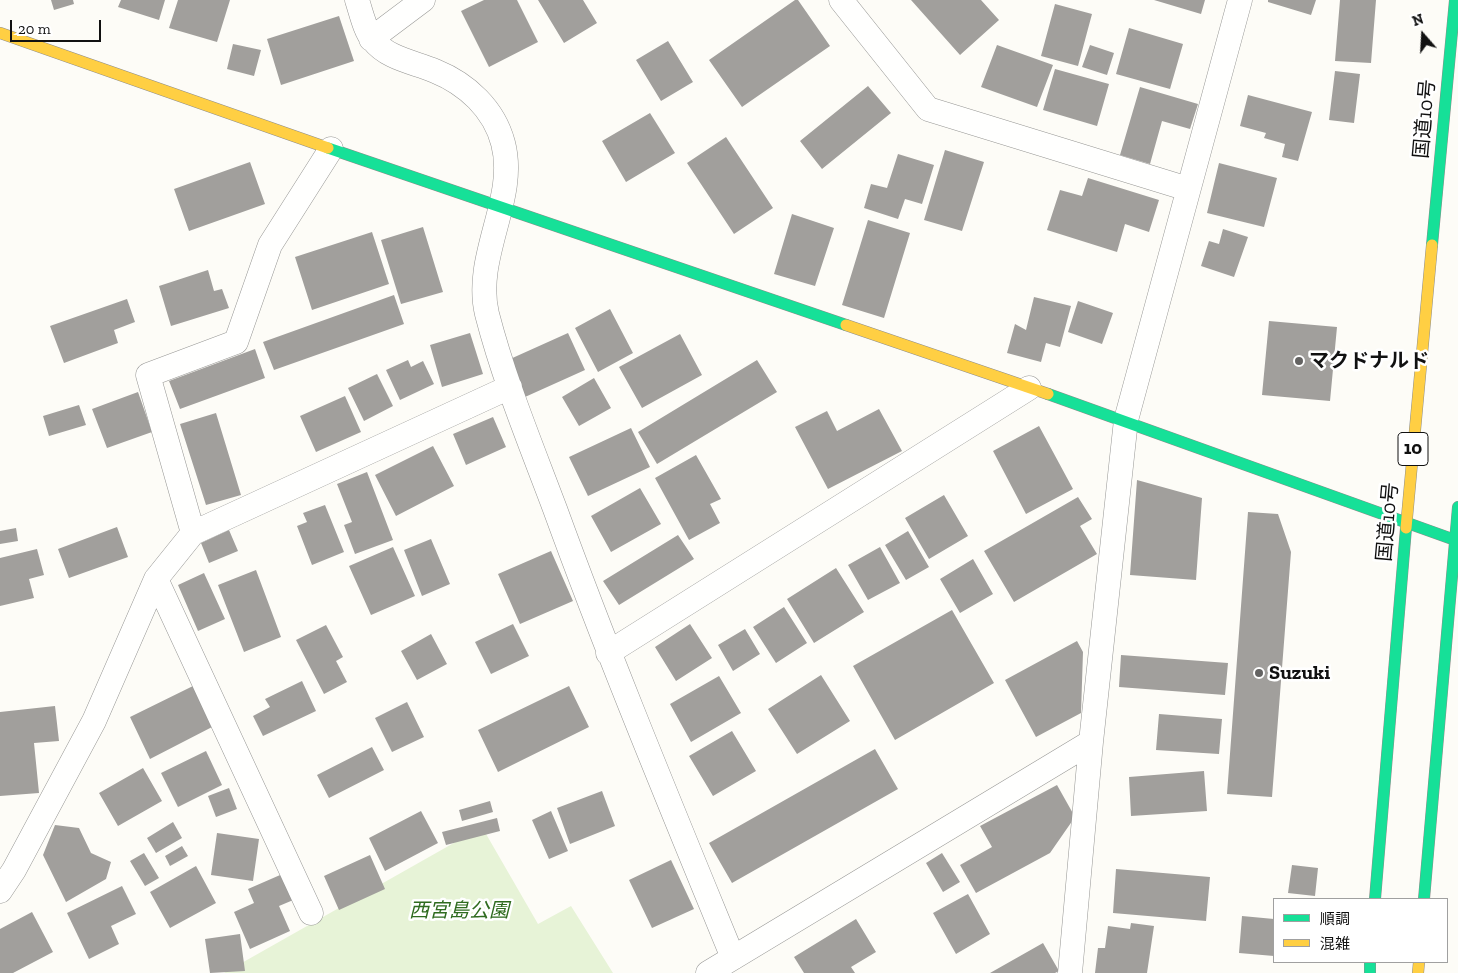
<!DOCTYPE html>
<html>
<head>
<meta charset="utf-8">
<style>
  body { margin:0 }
  #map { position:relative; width:1458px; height:973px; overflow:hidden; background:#fdfcf7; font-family:"Zilla Slab","Noto Sans JP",serif }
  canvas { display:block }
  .legend { position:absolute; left:1273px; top:898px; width:175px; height:65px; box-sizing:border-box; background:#fff; border:1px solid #a0a0a0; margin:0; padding:6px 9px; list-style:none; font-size:15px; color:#111 }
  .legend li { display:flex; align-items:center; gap:10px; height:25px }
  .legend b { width:25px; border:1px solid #a0a0a0 }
  .north { position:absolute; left:1398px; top:10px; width:50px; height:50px; -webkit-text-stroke:4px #fff; paint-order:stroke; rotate:341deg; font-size:14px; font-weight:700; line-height:20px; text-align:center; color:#111 }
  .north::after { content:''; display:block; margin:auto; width:18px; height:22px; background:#111; clip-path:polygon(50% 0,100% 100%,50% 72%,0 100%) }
  .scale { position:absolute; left:10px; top:20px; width:91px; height:22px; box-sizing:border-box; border:2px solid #111; border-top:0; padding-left:6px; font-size:15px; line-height:18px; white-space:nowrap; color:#111; -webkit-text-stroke:4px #fff; paint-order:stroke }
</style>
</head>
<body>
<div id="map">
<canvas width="1458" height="973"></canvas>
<ul class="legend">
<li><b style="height:6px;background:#16e098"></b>順調</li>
<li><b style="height:6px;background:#ffcf43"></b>混雑</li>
</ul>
<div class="north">N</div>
<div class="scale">20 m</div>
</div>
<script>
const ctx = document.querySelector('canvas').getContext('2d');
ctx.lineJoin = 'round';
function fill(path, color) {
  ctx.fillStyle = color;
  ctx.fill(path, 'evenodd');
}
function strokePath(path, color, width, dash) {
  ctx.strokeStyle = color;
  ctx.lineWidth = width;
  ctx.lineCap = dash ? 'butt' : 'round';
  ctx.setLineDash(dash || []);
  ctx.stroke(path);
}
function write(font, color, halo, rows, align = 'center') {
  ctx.font = font + ' "Zilla Slab","Noto Sans JP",serif';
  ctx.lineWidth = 5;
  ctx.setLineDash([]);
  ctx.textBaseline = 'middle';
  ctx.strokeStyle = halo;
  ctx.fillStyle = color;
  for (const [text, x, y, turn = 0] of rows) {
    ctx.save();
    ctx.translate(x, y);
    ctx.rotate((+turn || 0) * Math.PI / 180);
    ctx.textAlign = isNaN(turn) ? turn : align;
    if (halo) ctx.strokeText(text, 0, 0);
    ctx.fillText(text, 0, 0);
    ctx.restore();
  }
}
fill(new Path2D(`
  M482 827 538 924 571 906 613 973H224Z`), '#e7f3d7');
fill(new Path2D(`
  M51 0H73L74 4 54 10Z
  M121 0H165L159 20 118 7Z
  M178 0H230L217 42 169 28Z
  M484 0H517L538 42 489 67 461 11Z
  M538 0H583L597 23 564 43Z
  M795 0H798L830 46 742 107 709 60Z
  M911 0H981L999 20 960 55Z
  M1154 0H1205L1201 14Z
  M1268 0H1316L1311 15 1268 2Z
  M1340 0H1376L1371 63 1335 61Z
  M1055 4 1092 14 1078 66 1041 56Z
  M339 16 354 61 281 85 267 39Z
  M1129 28 1183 44 1170 89 1116 74Z
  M668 41 693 82 661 101 636 60Z
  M233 44 261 50 254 76 227 69Z
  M997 45 1053 65 1037 107 981 87Z
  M1090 45 1114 53 1107 75 1082 67Z
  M1055 69 1109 84 1097 126 1043 110Z
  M1335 71 1360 74 1354 123 1329 120Z
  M868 86 891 113 822 169 800 141Z
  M1140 87 1198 104 1190 129 1162 121 1150 164 1120 155Z
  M1248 95 1312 112 1298 161 1282 157 1285 144 1264 138 1266 133 1240 126Z
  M650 113 675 153 626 182 602 141Z
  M726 137 773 208 734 234 687 163Z
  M945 150 984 162 962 231 924 220Z
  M898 154 934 165 922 204 905 199 898 219 864 208 871 184 887 188Z
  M250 162 265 204 189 231 174 189Z
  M1219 163 1277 178 1264 227 1207 213Z
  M1088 178 1159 200 1149 232 1125 224 1117 252 1047 230 1060 190 1082 196Z
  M792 214 834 228 815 286 774 274Z
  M868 220 910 233 884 318 842 305Z
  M423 227 443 292 401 304 381 240Z
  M1223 229 1248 237 1234 277 1201 266 1209 241 1219 244Z
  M372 232 389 284 312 310 295 257Z
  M208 270 214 291 222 289 229 308 171 326 159 286Z
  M394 295 404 324 274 370 263 342Z
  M1034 297 1071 306 1060 347 1046 343 1041 362 1007 353 1015 324 1026 330Z
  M127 299 135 322 114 330 118 343 64 363 50 326Z
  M1078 301 1113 313 1102 344 1068 332Z
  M610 309 633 353 598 372 575 328Z
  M1269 321 1337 327 1330 401 1262 395Z
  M470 333 483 374 442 387 430 345Z
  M568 333 585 370 525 397 508 360Z
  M680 334 702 375 642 408 619 367Z
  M255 349 265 378 180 409 169 381Z
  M408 360 411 367 423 361 434 384 400 400 386 370Z
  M757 360 777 392 657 464 638 432Z
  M377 374 393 406 364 421 348 388Z
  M594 378 611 408 579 426 562 397Z
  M138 392 152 432 107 448 92 409Z
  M345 396 361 432 316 452 300 416Z
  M79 405 86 425 49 436 43 416Z
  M879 409 902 451 828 489 795 427 827 411 837 431Z
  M216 413 241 495 206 505 180 424Z
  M493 417 506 447 466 465 453 434Z
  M1039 426 1073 489 1026 514 993 451Z
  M631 428 650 467 588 496 569 457Z
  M433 446 454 486 396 516 375 475Z
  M696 455 721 499 710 504 720 523 689 540 655 478Z
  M367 472 393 540 355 554 344 525 352 522 337 484Z
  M1137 480 1202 498 1196 580 1130 575Z
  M640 488 661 524 611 552 591 516Z
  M944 495 968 536 929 559 905 518Z
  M1078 497 1092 519 1080 526 1097 554 1014 602 984 551Z
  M325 505 344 552 312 565 297 526 307 522 303 513Z
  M1248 512 1278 514 1291 552 1272 797 1227 794Z
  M117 527 128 557 69 578 58 549Z
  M16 528 18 541 0 544V531Z
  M229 530 238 551 209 563 201 543Z
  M908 531 929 567 906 580 885 545Z
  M678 535 694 559 619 605 603 581Z
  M431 539 450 584 422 596 404 550Z
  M393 547 415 596 371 615 349 566Z
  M880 547 900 583 868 600 848 565Z
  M37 549 44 575 29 579 34 598 0 606V558Z
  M551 551 573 601 520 624 498 574Z
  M973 559 993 594 960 613 940 579Z
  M836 568 864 612 814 643 787 599Z
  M256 570 281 637 244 652 218 585Z
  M204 573 225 619 198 631 178 585Z
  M784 607 807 643 776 663 753 627Z
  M952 610 994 683 895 740 853 666Z
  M513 624 529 656 491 674 475 642Z
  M690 624 712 658 676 681 655 647Z
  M326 625 343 657 336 661 347 682 324 694 296 640Z
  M745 629 760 654 733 671 718 645Z
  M431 634 447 664 417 680 401 651Z
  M1077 641 1083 652 1081 713 1036 737 1005 680Z
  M1121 655 1228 663 1225 695 1119 687Z
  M821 675 850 721 797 754 768 709Z
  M719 676 741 713 691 742 670 704Z
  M302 681 316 711 263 736 253 716 270 707 265 699Z
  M193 686 214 726 150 759 130 717Z
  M569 686 589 727 498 772 478 730Z
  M407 702 424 737 392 752 375 718Z
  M55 706 59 741 34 743 39 793 0 796V712Z
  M1159 714 1222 719 1219 754 1156 750Z
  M732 731 756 771 713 796 689 756Z
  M372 747 384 770 329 798 317 775Z
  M875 749 898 789 732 883 709 843Z
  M206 751 222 785 178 807 161 773Z
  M143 768 162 801 118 826 99 793Z
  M1204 771 1207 811 1131 816 1129 777Z
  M1057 785 1075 817 1050 853 976 893 960 865 992 847 980 826Z
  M229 788 237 809 216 817 208 796Z
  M602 791 615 826 570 844 557 808Z
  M490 801 493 812 462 821 459 810Z
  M421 811 438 843 385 871 369 838Z
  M551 811 568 851 549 859 532 820Z
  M497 818 500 831 446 845 442 832Z
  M173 822 182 838 156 853 147 838Z
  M55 825 79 828 91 853 111 862 106 879 66 902 43 855Z
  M217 833 259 839 253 881 211 875Z
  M182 846 188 856 170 866 165 856Z
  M144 853 159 878 145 886 130 861Z
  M942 853 960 882 943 892 926 863Z
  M370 855 385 889 339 910 324 876Z
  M671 860 694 909 652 928 629 880Z
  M1292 865 1318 868 1315 896 1288 893Z
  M196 866 216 903 170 928 150 892Z
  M1116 869 1210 877 1206 921 1113 913Z
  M287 872 298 898 279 906 290 931 250 949 234 912 254 903 248 889Z
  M122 886 136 914 111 926 119 944 89 959 67 913Z
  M968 894 990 934 956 954 933 913Z
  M32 912 53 952 13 973H0V929Z
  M1242 916 1274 919V956L1239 953Z
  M856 919 876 952 851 967 855 973H804L794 957Z
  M1131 923 1154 926 1147 973H1095L1098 948H1105L1108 926 1130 929Z
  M240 934 245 971 210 973 205 939Z
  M1043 943 1059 971 1055 973H990Z`), '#a19f9c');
const street = new Path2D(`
  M357 0C361 12 365 31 373 40 388 59 414 62 435 71 467 84 494 109 503 143 518 199 473 256 487 314 504 380 531 445 555 509 610 660 672 809 733 958
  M841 0 928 109 1188 189
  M371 39 423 0
  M193 533 148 375 236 342 270 245 331 149
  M156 579 311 913
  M608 653 1029 388
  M0 891 14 870 94 721 156 579 193 533 510 387
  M708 973 1091 742
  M1070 973 1091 742 1126 420 1240 0`);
const fast = new Path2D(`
  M328 148 846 325
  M1432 245 1455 0
  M1048 394 1458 541
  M1375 899 1406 528
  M1424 899 1458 507
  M1370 962V973`);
const slow = new Path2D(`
  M0 33 328 148
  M846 325 1048 394
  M1406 528 1432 245
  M1418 973 1419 962`);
strokePath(street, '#979795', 25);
strokePath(fast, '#8e8d8b', 12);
strokePath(slow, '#8e8d8b', 12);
strokePath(street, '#fffffe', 24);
strokePath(fast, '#16e098', 11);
strokePath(slow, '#ffcf43', 11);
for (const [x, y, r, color] of [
  [1299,361,5,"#646362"],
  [1259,673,5,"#646362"]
]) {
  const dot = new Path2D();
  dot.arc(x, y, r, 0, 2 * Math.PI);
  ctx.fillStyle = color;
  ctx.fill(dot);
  strokePath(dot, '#fff', 2);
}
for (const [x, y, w] of [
  [1413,449,30]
]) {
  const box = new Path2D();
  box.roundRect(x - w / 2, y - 16.5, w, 33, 4);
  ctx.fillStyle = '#fff';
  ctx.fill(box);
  strokePath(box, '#111', 1);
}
write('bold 19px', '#111', null, [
  ["10",1413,449]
]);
write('20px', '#111', '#fff', [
  ["国道10号",1425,119,-85],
  ["国道10号",1388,522,-85]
]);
write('bold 20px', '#111', '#fff', [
  ["マクドナルド",1309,361],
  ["Suzuki",1269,673]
], 'left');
write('italic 20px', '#2f6b1f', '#fff', [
  ["西宮島公園",459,911]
]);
</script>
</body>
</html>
